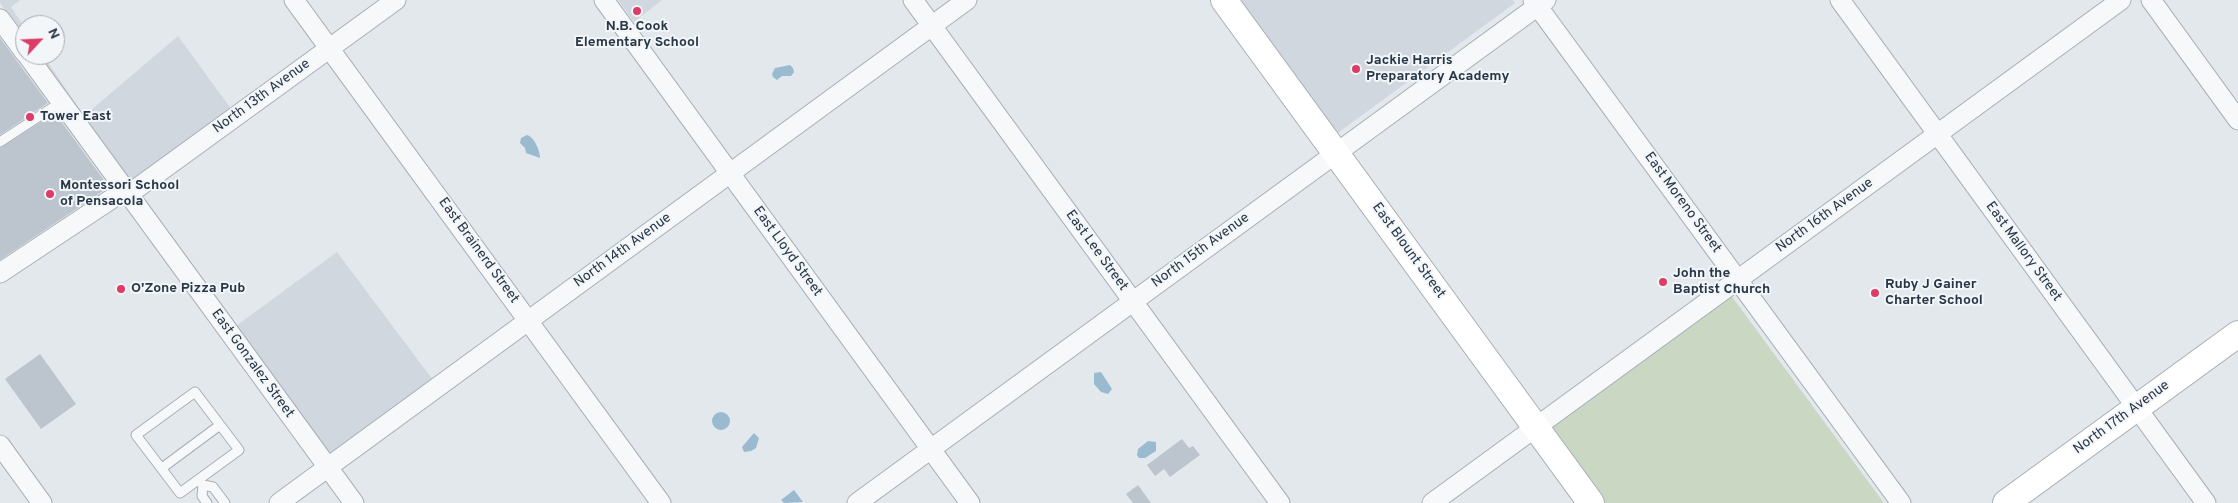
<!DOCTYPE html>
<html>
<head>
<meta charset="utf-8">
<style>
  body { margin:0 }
  #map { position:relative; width:2238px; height:503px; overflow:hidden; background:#e3e8ed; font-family:Overpass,sans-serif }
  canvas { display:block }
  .north { position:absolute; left:15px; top:15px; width:50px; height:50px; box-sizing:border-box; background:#f3f6f9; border:1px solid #a2aab2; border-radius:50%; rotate:65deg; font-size:14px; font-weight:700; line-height:20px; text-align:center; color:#283747 }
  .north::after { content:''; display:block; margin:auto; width:18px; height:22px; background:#de3b66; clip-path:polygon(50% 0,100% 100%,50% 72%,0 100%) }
</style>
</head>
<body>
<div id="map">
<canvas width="2238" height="503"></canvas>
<div class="north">N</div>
</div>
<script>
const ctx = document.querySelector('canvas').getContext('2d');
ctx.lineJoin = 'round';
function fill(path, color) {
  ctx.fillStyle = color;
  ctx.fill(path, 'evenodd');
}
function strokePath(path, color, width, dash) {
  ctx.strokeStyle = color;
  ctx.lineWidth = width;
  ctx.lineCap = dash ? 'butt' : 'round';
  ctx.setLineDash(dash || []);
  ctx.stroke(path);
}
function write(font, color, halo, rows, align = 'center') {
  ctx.font = font + ' Overpass,sans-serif';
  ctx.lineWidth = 4;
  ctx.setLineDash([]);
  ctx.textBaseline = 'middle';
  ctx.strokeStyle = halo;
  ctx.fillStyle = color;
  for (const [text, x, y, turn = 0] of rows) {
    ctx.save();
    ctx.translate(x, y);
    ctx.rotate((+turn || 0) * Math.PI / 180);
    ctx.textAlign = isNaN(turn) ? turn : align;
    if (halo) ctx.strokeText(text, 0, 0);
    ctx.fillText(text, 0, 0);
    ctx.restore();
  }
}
fill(new Path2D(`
  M0 0H20L11 7 25 28V37L0 3Z
  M618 0H662L634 22Z
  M1236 0H1513L1515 3 1335 135Z
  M178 36 232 110 131 183 38 55H43L84 116Z
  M337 252 433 380 331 455 236 326Z`), '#d1d7df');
fill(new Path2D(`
  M1730 294 1884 503H1604L1546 426Z`), '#cad7c3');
fill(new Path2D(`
  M790 65 793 68 794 72 791 76H782L777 80 773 77 772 74 775 68Z
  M527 135C534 137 540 150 540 158L526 153 525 148 520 143 521 138Z
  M1101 372 1112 389 1108 394 1101 392 1094 384V373Z
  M712 421a9 9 0 1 1 18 0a9 9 0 1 1-18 0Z
  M754 433 759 438 756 448 751 451 744 452 742 447Z
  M1148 441 1156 442V451L1145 458H1139L1137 455 1138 449Z
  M794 490 803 502 784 503 781 500Z`), '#9abad0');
fill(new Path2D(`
  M0 38 48 103 0 135Z
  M55 113 109 187 0 260V148Z
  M40 354 76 404 41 429 5 379Z
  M1182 439 1189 448 1193 446 1200 455 1170 477 1164 469 1155 476 1147 465Z
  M1138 485 1151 503H1133L1126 494Z`), '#bcc4cd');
const lane = new Path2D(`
  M0 142 61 102
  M195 392 239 450 180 493 136 435Z
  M162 468 220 425
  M198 480 203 485 213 487 225 503
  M203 485 202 496 207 503`);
const street = new Path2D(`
  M294 0 661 503
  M604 0 970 503
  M913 0 1280 503
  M1533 0 1901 503
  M1840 0 2206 503
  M2151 0 2238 120
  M0 19 25 53
  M27 55 354 503
  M129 194 396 0
  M0 273 125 190
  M0 445 42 503
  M279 503 967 0
  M857 503 1546 0
  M1432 503 2121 0`);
const secondary = new Path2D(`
  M1224 0 1591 503
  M2006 503 2238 334`);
strokePath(lane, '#a7afb8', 11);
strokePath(street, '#a7afb8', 21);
strokePath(secondary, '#a7afb8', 28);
strokePath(lane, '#f6f8fa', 9);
strokePath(street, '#f6f8fa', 19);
strokePath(secondary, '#fff', 26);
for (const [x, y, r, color] of [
  [637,11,5,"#de3b66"],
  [1356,69,5,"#de3b66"],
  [30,117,5,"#de3b66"],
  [50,194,5,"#de3b66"],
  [1663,282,5,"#de3b66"],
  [121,289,5,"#de3b66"],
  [1875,293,5,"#de3b66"]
]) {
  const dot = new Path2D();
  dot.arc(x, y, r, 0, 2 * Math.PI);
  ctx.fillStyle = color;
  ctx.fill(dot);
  strokePath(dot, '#f3f6f9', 2);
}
write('bold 14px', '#283747', '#f3f6f9', [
  ["N.B. Cook",637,27,"center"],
  ["Elementary School",637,43,"center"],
  ["Jackie Harris",1366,61],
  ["Preparatory Academy",1366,77],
  ["Tower East",40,117],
  ["Montessori School",60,186],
  ["of Pensacola",60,202],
  ["John the",1673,274],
  ["Baptist Church",1673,290],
  ["Ruby J Gainer",1885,285],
  ["Charter School",1885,301],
  ["O'Zone Pizza Pub",131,289]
], 'left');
write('14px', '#283747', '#f3f6f9', [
  ["North 13th Avenue",262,97,-36],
  ["East Moreno Street",1682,203,54],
  ["North 16th Avenue",1825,216,-36],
  ["East Brainerd Street",478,251,54],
  ["North 14th Avenue",623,251,-36],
  ["East Lee Street",1096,251,54],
  ["North 15th Avenue",1201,251,-36],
  ["East Blount Street",1408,251,54],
  ["East Lloyd Street",787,252,54],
  ["East Mallory Street",2023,252,54],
  ["East Gonzalez Street",252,364,54],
  ["North 17th Avenue",2122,418,-36]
]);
</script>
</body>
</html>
